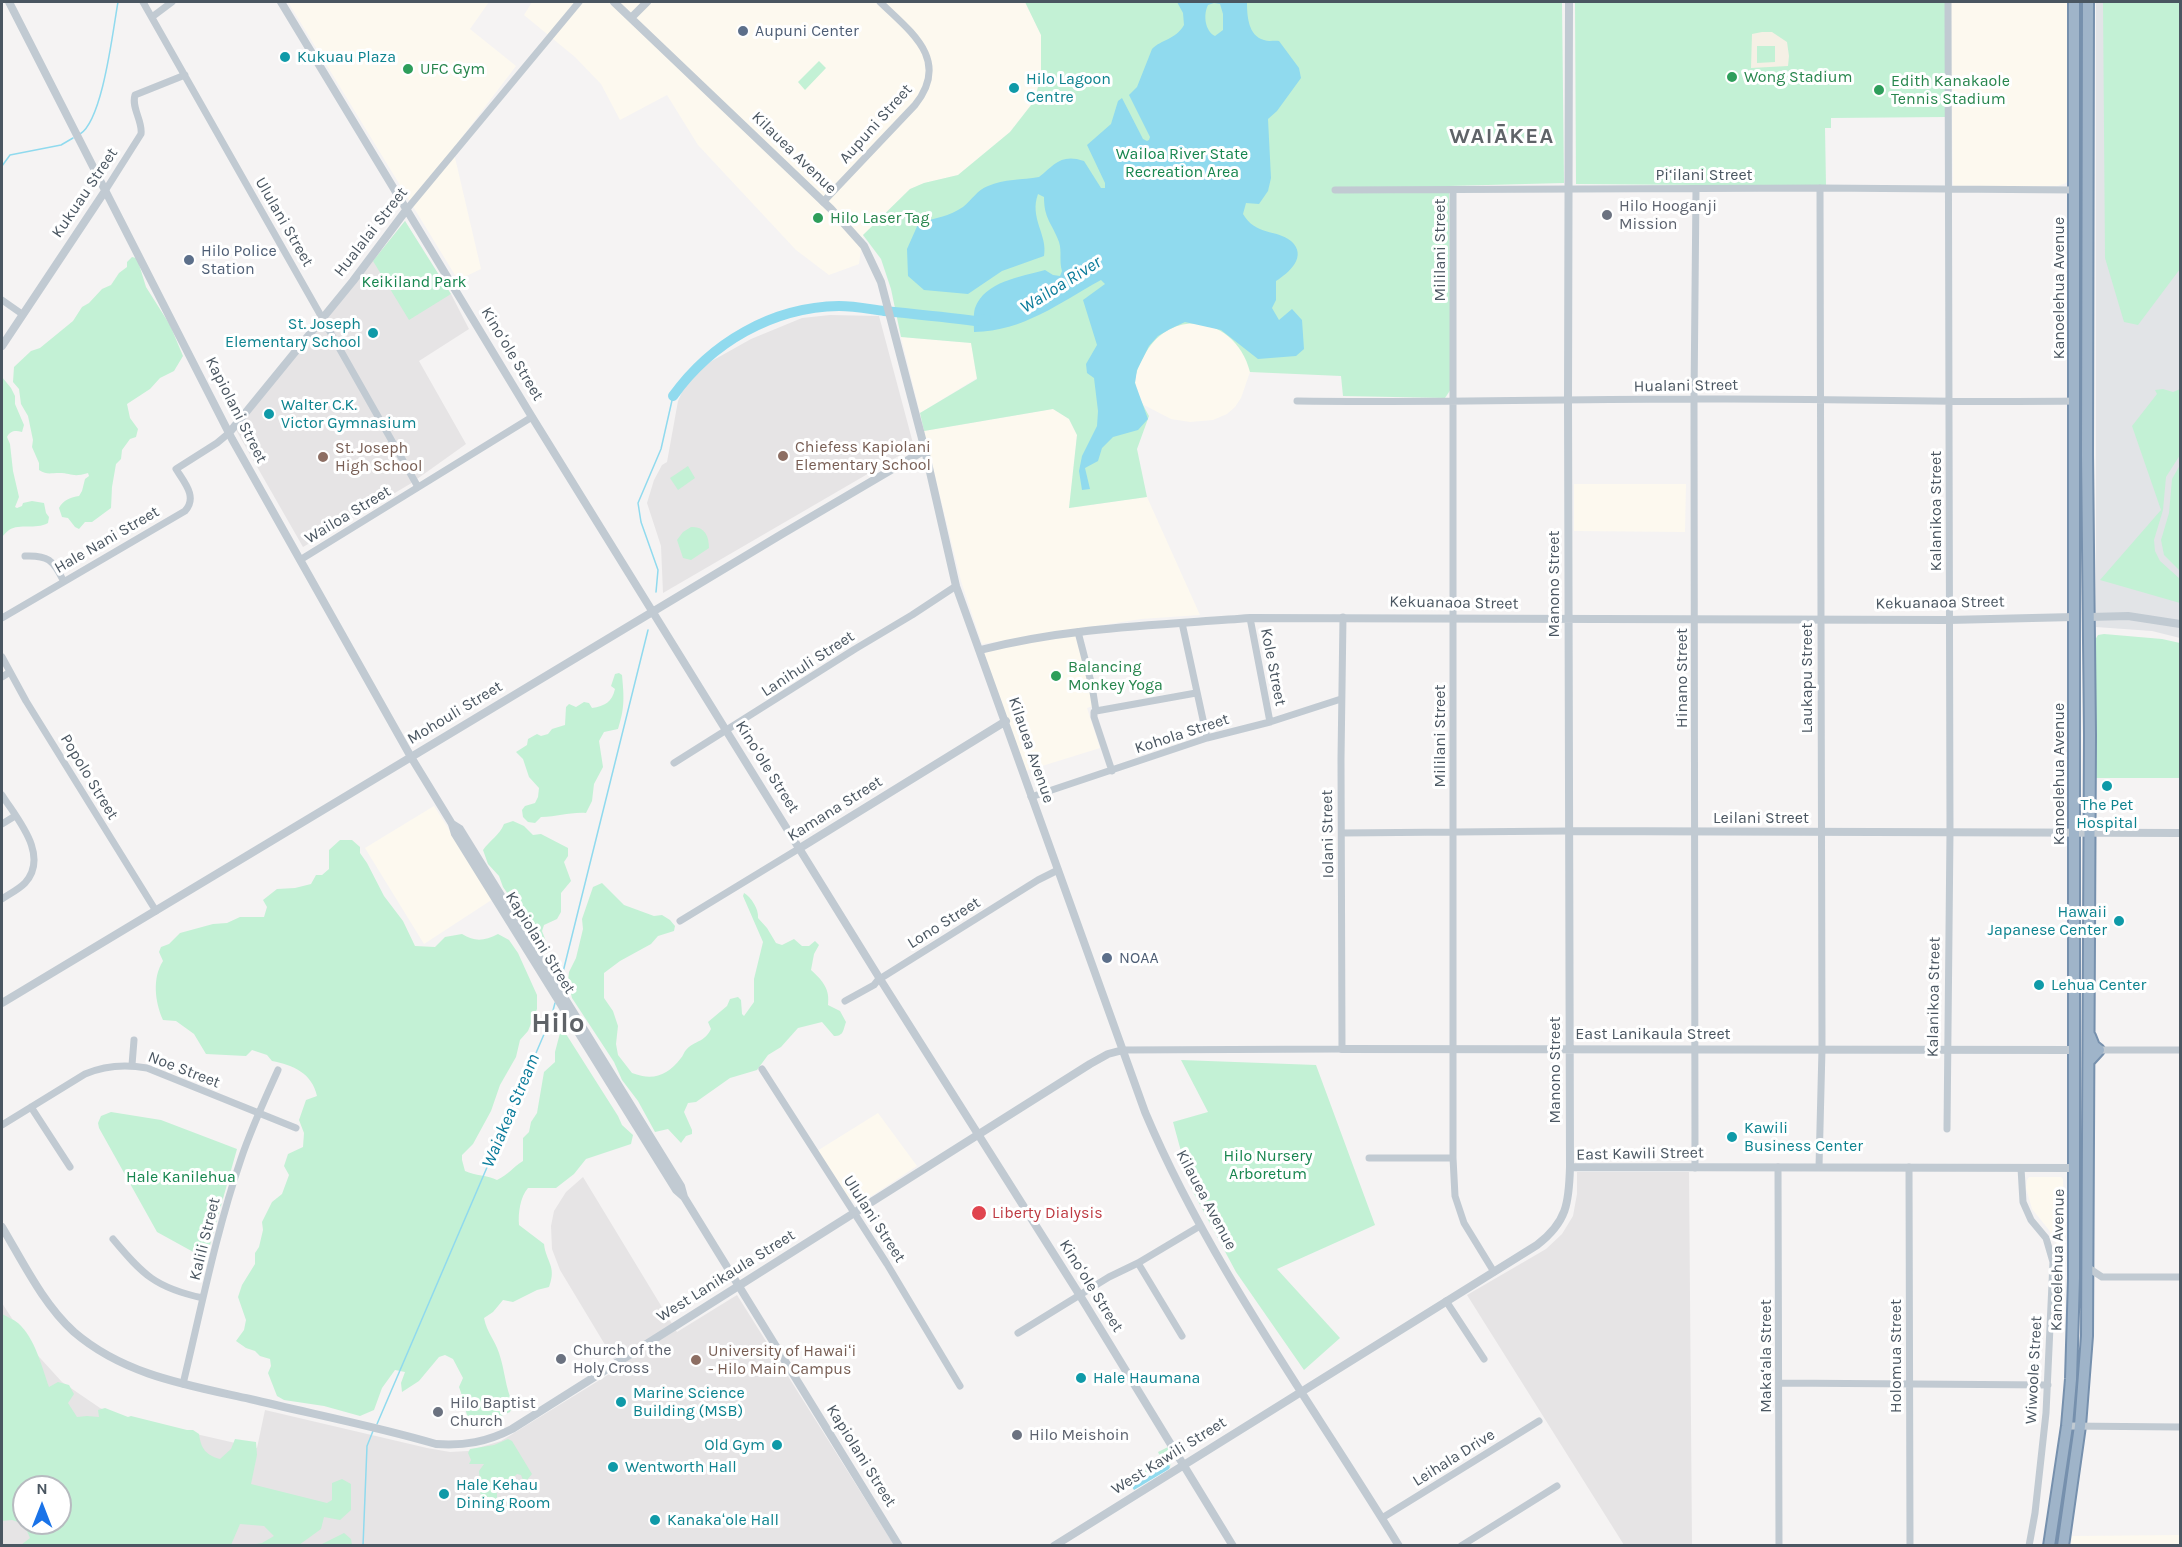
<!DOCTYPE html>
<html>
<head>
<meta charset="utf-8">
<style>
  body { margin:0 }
  #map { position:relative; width:2182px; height:1547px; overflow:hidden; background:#f5f3f3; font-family:Karla,sans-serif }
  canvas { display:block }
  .frame { position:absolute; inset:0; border:3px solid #4a5661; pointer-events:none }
  .north { position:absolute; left:12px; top:1475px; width:60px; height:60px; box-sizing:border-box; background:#fff; border:2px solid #b7bbc0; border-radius:50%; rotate:0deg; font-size:16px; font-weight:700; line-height:24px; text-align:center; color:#4a5661 }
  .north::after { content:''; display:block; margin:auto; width:21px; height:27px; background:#1a73e8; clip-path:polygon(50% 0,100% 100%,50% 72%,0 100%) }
</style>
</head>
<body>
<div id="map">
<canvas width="2182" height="1547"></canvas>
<div class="frame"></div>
<div class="north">N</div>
</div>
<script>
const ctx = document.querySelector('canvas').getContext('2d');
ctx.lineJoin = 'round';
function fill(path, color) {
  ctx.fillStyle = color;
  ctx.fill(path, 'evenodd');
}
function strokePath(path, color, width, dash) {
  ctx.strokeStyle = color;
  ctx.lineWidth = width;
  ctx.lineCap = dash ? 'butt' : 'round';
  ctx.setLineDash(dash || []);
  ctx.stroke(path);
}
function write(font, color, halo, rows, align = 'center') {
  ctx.font = font + ' Karla,sans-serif';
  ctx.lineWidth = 6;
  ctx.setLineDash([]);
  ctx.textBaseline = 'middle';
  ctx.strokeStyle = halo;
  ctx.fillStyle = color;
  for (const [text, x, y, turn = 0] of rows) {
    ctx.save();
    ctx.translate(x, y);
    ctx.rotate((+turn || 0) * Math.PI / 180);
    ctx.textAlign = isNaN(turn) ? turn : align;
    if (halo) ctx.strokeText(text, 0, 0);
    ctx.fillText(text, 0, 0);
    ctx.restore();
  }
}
fill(new Path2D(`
  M288 2H489L470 29 516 66 453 149 481 269 458 280Z
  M532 2H1025L1041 35V73L1035 100 1010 132 958 175 924 183 910 189 863 235 859 264 829 275 796 250 698 145 667 95 620 120 601 84 575 57 524 15Z
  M1950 2H2069V178L2066 183 2058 186 1953 187Z
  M1185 322 1196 323 1221 330 1241 347 1247 359 1250 372 1241 398 1235 407 1227 414 1213 420 1190 422 1171 419 1144 405 1139 395 1135 382 1137 370 1149 346 1158 336Z
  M901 337 971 343 977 378 920 413Z
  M1053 409 1069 419 1077 435 1069 508 1147 497 1200 615 1141 619 982 644 961 581 924 431Z
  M1574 484H1686L1685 532 1574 531Z
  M1076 634 1096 705 1087 708 1100 748 1026 771 984 653 1005 646Z
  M434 806 493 899 424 944 365 848Z
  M878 1113 917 1166 867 1199 856 1202 849 1199 817 1151Z
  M2029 1177H2061L2063 1179 2065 1243 2057 1244 2049 1230 2032 1209 2026 1188 2027 1180Z
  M2180 1535V1545H2071L2072 1536Z`), '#fdf9ef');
fill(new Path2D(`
  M405 221 449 295 451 294 469 329 419 361 466 444 410 484 303 547 236 430Z
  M830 315 879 316 914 447 663 593 661 546 647 503 654 480 662 465 667 462 678 401 685 385 695 372 701 367 751 339 802 318Z
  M1577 1172H1689L1692 1545H1624L1467 1295 1546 1249 1562 1234 1573 1216 1577 1194Z
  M583 1177 677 1332 737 1295 894 1545H2V1303L31 1348 62 1382 100 1408 122 1417 257 1448 265 1410 427 1448 450 1452 468 1451 501 1441 619 1368 560 1270 552 1249 551 1226 554 1211 566 1192ZM24 1487H60V1523H24Z`), '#e6e4e5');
fill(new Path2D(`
  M2096 2H2180V638L2152 631 2096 627Z`), '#e2e4e7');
fill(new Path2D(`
  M1025 2H1562L1564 183 1449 186 1451 389 1445 398 1343 396 1341 376 1250 372C1237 318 1171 304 1144 356 1140 363 1135 373 1135 382 1136 394 1144 406 1149 416L1137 449 1147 497 1069 508 1077 435 1069 419 1053 409 924 431 920 413 977 379 971 343 901 337 891 289 881 259 863 235 910 189 924 183 958 175 1010 132 1035 100 1041 73V35Z
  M1575 2H1946L1945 117 1831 118V128H1825L1826 186 1576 184Z
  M2079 2H2082C2082 56 2089 113 2080 166Z
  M2103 2H2180V269L2138 325 2124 322 2105 258Z
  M819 61 826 68 805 90 798 82Z
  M405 221 451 294 409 320 373 261Z
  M132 257 136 258 138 261 146 287 170 325 183 356 174 371 160 378 150 389 127 404 130 418 138 429 136 437 130 439 122 450 121 459 116 464 112 487 111 508 92 522H85L79 529 75 527 68 518 62 517 59 508C63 500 71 497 79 496L82 491 85 479 89 476 88 473C72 478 72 473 59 473 50 473 47 475 39 470V463L32 447 33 440 28 416 21 404 19 389 13 382 14 367 31 351 40 348 73 321 82 307 89 303 102 289 111 285 119 273 127 267V262Z
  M2 377 11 388 15 396V404L24 425 22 432C15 430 10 431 7 437L10 444 13 471 19 497 15 507 17 508 22 506 23 503 32 501 44 503 46 513 49 517 48 523C35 530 20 523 9 530 6 532 4 535 2 537Z
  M2163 389 2173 392 2180 389V455L2166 477 2163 510 2154 540 2155 551 2160 561 2180 579V603L2100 580 2161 510 2132 426 2157 394 2155 390Z
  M2180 465V571L2164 555 2161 540 2169 513 2172 479Z
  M688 466 695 478 678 490 670 478Z
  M691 527C704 526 709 535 709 548L691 560 683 558 677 540 683 532Z
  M2104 634 2162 639 2180 643V778H2094L2095 640 2098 635Z
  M619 673 622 675C624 697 625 707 618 729L604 732 599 741 603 767 594 784 592 801 586 813C569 812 558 817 541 817L535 823 528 822 523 817 522 810 525 806 535 803 538 797 539 788 529 777 523 759 516 752 527 745 528 739 537 734 541 736 548 734 552 729 565 725 566 707 569 704 576 707 584 702 589 703 592 708C605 706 612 702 615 689L611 686 615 674Z
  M513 821 524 826 533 835 541 834 568 848V856L564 862 571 881 561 893V912L557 919 544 925 542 931 547 944 544 948C536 946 536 941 536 934L503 887 499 876 488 864 483 850C490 840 499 836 504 824Z
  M340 840H352L360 847V853L367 863 384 896 403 921 415 946 435 947 445 937 462 934C475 942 484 941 498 934L509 940 518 953 537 995V1009L528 1031 520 1040 516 1057 500 1085 491 1111 473 1144 462 1155V1160L465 1171C475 1176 488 1175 497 1180 509 1174 512 1168 523 1161V1138L529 1132 531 1122 537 1113 544 1072 555 1062V1052L560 1033 566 1034 618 1116 622 1125 633 1135 631 1144 586 1159 574 1174 556 1188H528C520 1197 518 1214 519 1225L544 1244C546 1262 557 1266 549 1287L537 1290 513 1302 503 1300 493 1312 484 1318C487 1333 495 1340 499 1353 505 1370 505 1387 513 1404L510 1412 478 1426 471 1425C465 1413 464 1400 459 1387L463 1378 453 1359 445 1355 439 1357 419 1381 402 1392 401 1383 405 1372 395 1370 382 1388 374 1410 360 1416 324 1406 284 1400 277 1396 268 1373 271 1366 270 1359 260 1356 255 1351 246 1348 236 1341 244 1330 246 1320 238 1297 242 1285 255 1264V1253L259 1247 263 1230 262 1222 272 1202 282 1194 289 1175 284 1166 288 1154 303 1147 304 1133 299 1120 306 1100 317 1096C312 1073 293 1065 272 1061L267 1055 252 1050 246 1056 206 1054 194 1034 176 1021 163 1020C155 1002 152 978 163 961L159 952 161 947 169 944 180 933 213 924 227 923 240 917H264L267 907 263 900 277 889 295 888 311 884 316 875H322L329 869V850Z
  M602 883 624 905 654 916 662 915 670 920 675 926 674 931 658 936 651 944 620 961 604 973V998L613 1011 618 1026 616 1044 618 1055 632 1073C653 1081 667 1076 681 1058 683 1056 684 1052 686 1050 695 1040 704 1043 711 1029L708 1022 727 1006 730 999 738 997 741 1000 742 1014 744 1016 754 1002V979L763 942 743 896 744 893C751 897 759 909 758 918L767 928 776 943 782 945 794 939 802 946H809L815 941 819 945 814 954 811 970C823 981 830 989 828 1005L840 1011 846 1022C843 1030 844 1036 834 1036L822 1022 798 1028 781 1047 768 1055 757 1070 730 1078 696 1102 688 1103 684 1112 692 1130V1134L686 1136 681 1143 668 1129 655 1132 638 1101 622 1080 614 1062 572 998 568 981 569 972 576 958 583 929 582 919 593 887Z
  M1181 1060 1316 1065 1375 1225 1277 1269 1340 1338 1304 1370 1236 1272 1191 1188 1173 1122 1208 1112Z
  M111 1112 161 1120 237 1149 206 1259 157 1232 99 1128 98 1123 101 1116Z
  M2 1314C7 1317 13 1319 18 1323 35 1338 42 1367 49 1387L58 1382 69 1385 74 1394 68 1403 77 1417 87 1416 99 1417 98 1410 105 1408 128 1417 131 1416 187 1430H193L199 1434C201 1449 206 1455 220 1459L231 1449 235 1439 256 1442 257 1455 251 1484 327 1503 332 1500V1483L342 1479 351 1484V1510L340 1520 324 1517 321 1529 299 1545H250L262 1543 274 1536 264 1526 240 1524 231 1545H21L30 1538 24 1524 12 1520 2 1521ZM24 1487H60V1523H24Z
  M508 1439 512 1441 532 1474 527 1480H523L521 1475 517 1474 513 1478 497 1482V1498L484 1510 473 1511V1507L479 1502 481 1494 477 1490 480 1486 479 1471 484 1464H469L471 1460 468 1453 470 1449 494 1445Z
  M1168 1447 1172 1454 1170 1467 1168 1464 1142 1480V1468L1149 1470 1163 1462 1158 1452Z
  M344 1533 351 1539 352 1545H320Z`), '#c3f1d5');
fill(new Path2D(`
  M1762 32H1772L1787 42 1789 56 1788 66 1751 68 1752 34ZM1757 46H1775V62L1757 63Z`), '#f5f0e5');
fill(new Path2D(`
  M1177 2H1247C1247 15 1248 36 1264 40 1269 42 1274 40 1279 41L1299 68 1301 78 1277 111 1268 119 1271 178 1268 191 1259 204 1246 203 1243 214C1256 236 1276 229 1291 241 1308 256 1289 273 1276 281V300L1272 308 1279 320 1292 309 1302 320 1304 349 1296 356 1258 359 1221 330 1185 322 1170 329 1158 336 1149 346 1137 370 1135 383 1148 419 1138 430 1113 437 1102 448 1098 461 1085 468 1090 489 1082 490 1079 471 1082 456 1097 426 1098 411 1094 378 1087 373 1086 364 1097 345 1083 300 1105 284 1101 280C1059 303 1024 331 974 332 974 324 973 315 975 308 985 281 1021 277 1045 270L1053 275 1060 276 1062 271C1059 261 1062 251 1059 242 1052 223 1044 219 1044 197L1038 194C1029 218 1048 235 1044 256L1002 271 968 294 924 290 908 276 907 249 919 222C934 219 950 216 963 207 972 200 977 190 988 186 1004 179 1022 180 1039 177 1054 165 1061 153 1084 161L1101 188H1105V183L1087 145 1111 124 1118 101 1122 98 1143 139 1147 141 1149 140 1150 137 1129 95 1137 87 1152 49C1162 39 1175 40 1184 25L1183 13ZM1214 3 1220 4 1223 14V30L1215 36C1205 31 1203 15 1208 5Z
  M1168 1464 1170 1467 1169 1469 1134 1490 1132 1487Z`), '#90daee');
strokePath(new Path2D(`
  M80 134C103 120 113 29 118 2
  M2 166 10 155 61 145 73 138
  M656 592 658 570 641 522 638 503 661 449 673 396
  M560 984 648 630
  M377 1424 551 1018 555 1003
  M363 1546 367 1446 373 1431`), '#90daee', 1.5);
strokePath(new Path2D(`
  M673 396C711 343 772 307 839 306 854 306 869 309 884 311 914 314 945 317 975 321L986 319`), '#90daee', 10);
const trunk = new Path2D(`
  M2089 1061 2099 1050 2094 1046 2090 1036
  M2049 1546 2067 1426 2071 1379 2074 1278V2
  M2063 1546 2080 1426 2087 1336 2090 735 2087 455 2088 2`);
strokePath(trunk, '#7690ad', 14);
strokePath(new Path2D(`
  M143 2 418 487
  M152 17 172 2
  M1335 190 1820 188 2074 190
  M1453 190V1158L1455 1196 1464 1223 1494 1272
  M105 191 141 134C143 121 131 108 135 95L185 75
  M823 202 915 105C951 60 911 32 880 2
  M407 209 579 2
  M2 300 22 314
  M1297 401C1431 403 1564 399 1697 399 1823 398 1948 403 2074 401
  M25 556C48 555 53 560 63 580
  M300 560 532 417
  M2 618 185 511C198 497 184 482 176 469L217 443 229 433
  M1250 618 1270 722
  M1182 623 1207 738
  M1078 632 1092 686 1096 711 1094 712V717L1112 771
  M2 657 26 701 156 911
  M2 677 10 672
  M1096 711 1196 693
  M674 763 855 649 912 615 956 586
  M2 795C17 819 50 855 25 883 18 890 9 894 2 899
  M1031 797 1207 738 1270 722 1341 699
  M2 824 15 816
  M1342 833 1568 831
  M680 921 800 848
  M845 1001 874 985 878 980 1038 880 1058 870
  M1123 1050 1342 1049 1341 759 1343 617
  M2099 1050H2180
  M132 1065 134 1040
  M762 1069 887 1264 960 1386
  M31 1107 70 1167
  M2 1125 85 1074C106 1065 125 1064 147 1068L296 1128
  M1947 1129 1950 832 1948 2
  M1369 1158H1453
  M1778 1167 1779 1546
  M1819 1167 1822 1049 1820 188
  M1909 1167 1910 1546
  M1695 1168 1694 399 1696 189
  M2021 1168 2023 1202 2031 1220 2046 1238 2053 1262 2046 1413 2035 1513 2029 1546
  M113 1239C143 1275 156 1288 203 1298
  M1138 1263 1182 1336
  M2087 1267 2102 1277H2180
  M1446 1301 1484 1359
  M1018 1333 1109 1277 1138 1263 1200 1226
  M1779 1383 2048 1385
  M183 1384C201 1309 216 1232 241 1159 251 1129 265 1099 278 1070
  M2067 1426 2180 1427
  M1382 1518 1539 1421
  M1461 1546 1557 1486`), '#c1cad2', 7);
strokePath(new Path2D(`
  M9 2 232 439 411 757 452 824 455 834 676 1190 684 1197
  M281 2 532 417 880 979 1079 1294 1233 1546
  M614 2 831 209 864 246 881 282 925 450 956 586 1145 1112C1210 1266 1312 1403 1399 1546
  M631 18 647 2
  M2 346 105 191
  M229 433 353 281 407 209
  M2090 617 2128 616 2180 624
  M980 650C1069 627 1160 625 1250 618L1949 620 2074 617
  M452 824 460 829 681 1186 684 1197 899 1546
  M1568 831 2180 833
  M800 848 1006 721
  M2 1003 782 534 925 450
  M1342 1049 2074 1050
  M1570 1167 2074 1168
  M2 1227C23 1262 43 1304 74 1332 124 1375 187 1385 250 1399 312 1414 375 1426 436 1444 464 1446 487 1442 512 1429L1090 1064 1108 1054 1123 1050
  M1054 1546 1537 1245C1567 1222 1569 1203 1570 1167L1568 401 1569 2`), '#c1cad2', 8);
strokePath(trunk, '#9fb4c9', 10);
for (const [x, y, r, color] of [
  [743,31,6,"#5c6f8a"],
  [285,57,6,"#0f9aa8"],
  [408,69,6,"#2e9e5b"],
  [1732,77,6,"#2e9e5b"],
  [1014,88,6,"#0f9aa8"],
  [1879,90,6,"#2e9e5b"],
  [1607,215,6,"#6b7280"],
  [818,218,6,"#2e9e5b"],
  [189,260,6,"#5c6f8a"],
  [373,333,6,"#0f9aa8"],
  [269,414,6,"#0f9aa8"],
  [783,456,6,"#8d6e63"],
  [323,457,6,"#8d6e63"],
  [1056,676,6,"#2e9e5b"],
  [2107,786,6,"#0f9aa8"],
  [2119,921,6,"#0f9aa8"],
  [1107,958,6,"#5c6f8a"],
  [2039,985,6,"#0f9aa8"],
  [1732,1137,6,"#0f9aa8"],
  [979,1213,8,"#e0444e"],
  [561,1359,6,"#6b7280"],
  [696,1360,6,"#8d6e63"],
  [1081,1378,6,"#0f9aa8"],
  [621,1402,6,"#0f9aa8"],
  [438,1412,6,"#6b7280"],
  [1017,1435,6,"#6b7280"],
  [777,1445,6,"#0f9aa8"],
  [613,1467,6,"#0f9aa8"],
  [444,1494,6,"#0f9aa8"],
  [655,1520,6,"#0f9aa8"]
]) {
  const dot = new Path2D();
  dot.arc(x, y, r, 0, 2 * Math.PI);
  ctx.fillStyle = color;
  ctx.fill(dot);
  strokePath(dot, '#fff', 2);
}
write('16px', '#4e5e75', '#fff', [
  ["Aupuni Center",755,31],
  ["Hilo Police",201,251],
  ["Station",201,269],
  ["NOAA",1119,958]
], 'left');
write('16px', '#0d838f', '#fff', [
  ["Kukuau Plaza",297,57],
  ["Hilo Lagoon",1026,79],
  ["Centre",1026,97],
  ["St. Joseph",361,324,"right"],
  ["Elementary School",361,342,"right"],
  ["Walter C.K.",281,405],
  ["Victor Gymnasium",281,423],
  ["The Pet",2107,805,"center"],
  ["Hospital",2107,823,"center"],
  ["Hawaii",2107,912,"right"],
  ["Japanese Center",2107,930,"right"],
  ["Lehua Center",2051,985],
  ["Kawili",1744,1128],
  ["Business Center",1744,1146],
  ["Hale Haumana",1093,1378],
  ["Marine Science",633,1393],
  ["Building (MSB)",633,1411],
  ["Old Gym",765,1445,"right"],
  ["Wentworth Hall",625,1467],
  ["Hale Kehau",456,1485],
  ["Dining Room",456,1503],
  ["Kanakaʻole Hall",667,1520]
], 'left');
write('16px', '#27864d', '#fff', [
  ["UFC Gym",420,69],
  ["Wong Stadium",1744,77],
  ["Edith Kanakaole",1891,81],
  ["Tennis Stadium",1891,99],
  ["Hilo Laser Tag",830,218],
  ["Balancing",1068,667],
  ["Monkey Yoga",1068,685]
], 'left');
write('16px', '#4a5661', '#fff', [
  ["Aupuni Street",876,124,-48],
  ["Kilauea Avenue",794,153,44],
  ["Pi‘ilani Street",1704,175],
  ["Kukuau Street",85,193,-56],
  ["Ululani Street",284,222,60],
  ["Hualalai Street",371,232,-52],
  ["Mililani Street",1440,250,-90],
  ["Kanoelehua Avenue",2059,288,-90],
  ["Kinoʻole Street",512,354,59],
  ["Hualani Street",1686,386,-1],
  ["Kapiolani Street",236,410,63],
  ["Kalanikoa Street",1936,511,-90],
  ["Wailoa Street",348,515,-31],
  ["Hale Nani Street",107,540,-30],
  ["Manono Street",1554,584,-90],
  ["Kekuanaoa Street",1454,603,1],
  ["Kekuanaoa Street",1940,603,-1],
  ["Lanihuli Street",808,664,-33],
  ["Kole Street",1273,667,79],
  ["Hinano Street",1682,678,-90],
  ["Laukapu Street",1807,678,-90],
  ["Mohouli Street",455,713,-31],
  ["Kohola Street",1182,734,-18],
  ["Mililani Street",1440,736,-90],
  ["Kilauea Avenue",1031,750,71],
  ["Kinoʻole Street",767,767,58],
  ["Kanoelehua Avenue",2059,774,-90],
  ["Popolo Street",89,777,59],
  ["Kamana Street",835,809,-32],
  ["Leilani Street",1761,818],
  ["Iolani Street",1328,834,-91],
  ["Lono Street",944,923,-32],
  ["Kapiolani Street",540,943,58],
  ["Kalanikoa Street",1934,997,-89],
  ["East Lanikaula Street",1653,1034],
  ["Noe Street",184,1070,21],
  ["Manono Street",1555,1070,-90],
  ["East Kawili Street",1640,1154,-1],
  ["Kilauea Avenue",1206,1200,62],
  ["Ululani Street",874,1219,57],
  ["Kalili Street",205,1239,-76],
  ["Kanoelehua Avenue",2058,1260,-89],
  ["West Lanikaula Street",726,1276,-32],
  ["Kinoʻole Street",1091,1286,58],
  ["Maka‘ala Street",1766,1356,-90],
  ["Holomua Street",1896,1356,-90],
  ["Wiwoole Street",2034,1370,-87],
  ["Kapiolani Street",861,1456,58],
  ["West Kawili Street",1169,1456,-32],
  ["Leihala Drive",1454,1458,-32]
]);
write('16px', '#17864f', '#fff', [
  ["Wailoa River State",1182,154],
  ["Recreation Area",1182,172],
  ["Keikiland Park",414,282],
  ["Hilo Nursery",1268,1156],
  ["Arboretum",1268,1174],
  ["Hale Kanilehua",181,1177]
]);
write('16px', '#5b616d', '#fff', [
  ["Hilo Hooganji",1619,206],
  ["Mission",1619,224],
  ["Church of the",573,1350],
  ["Holy Cross",573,1368],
  ["Hilo Baptist",450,1403],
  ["Church",450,1421],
  ["Hilo Meishoin",1029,1435]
], 'left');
write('16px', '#785e54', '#fff', [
  ["Chiefess Kapiolani",795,447],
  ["Elementary School",795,465],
  ["St. Joseph",335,448],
  ["High School",335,466],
  ["University of Hawaiʻi",708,1351],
  ["- Hilo Main Campus",708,1369]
], 'left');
write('16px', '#be3a42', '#fff', [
  ["Liberty Dialysis",992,1213]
], 'left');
write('italic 18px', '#0c7c9b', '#fff', [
  ["Wailoa River",1061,285,-32],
  ["Waiakea Stream",511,1111,-67]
]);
ctx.letterSpacing = '1.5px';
write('bold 22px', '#5f6368', '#fff', [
  ["WAIĀKEA",1502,137]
]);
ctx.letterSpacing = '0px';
write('bold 28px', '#5f6368', '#fff', [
  ["Hilo",558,1024]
]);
</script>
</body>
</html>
